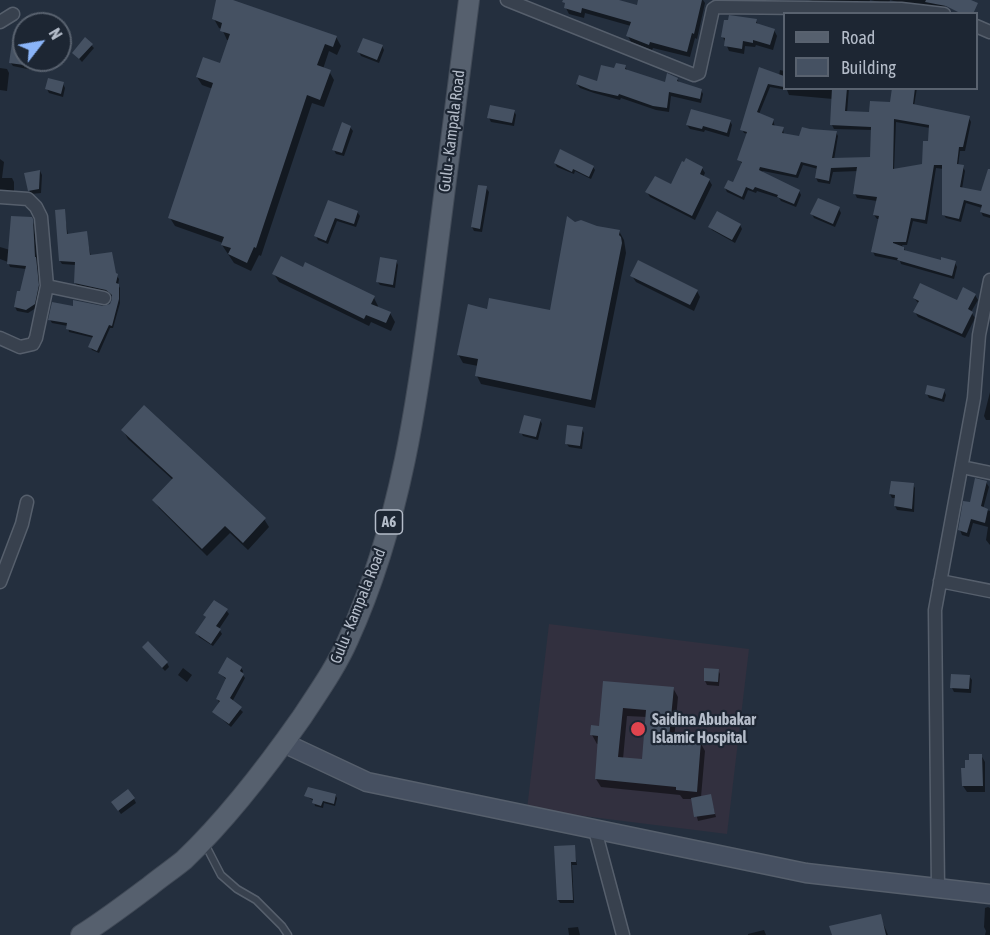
<!DOCTYPE html>
<html>
<head>
<meta charset="utf-8">
<style>
  body { margin:0 }
  #map { position:relative; width:990px; height:935px; overflow:hidden; background:#242f3e; font-family:"Asap Condensed",sans-serif }
  canvas { display:block }
  .legend { position:absolute; left:783px; top:12px; width:195px; height:78px; box-sizing:border-box; background:#1d2633; border:2px solid #59626f; margin:0; padding:8px 10px; list-style:none; font-size:18px; color:#b4bcc9 }
  .legend li { display:flex; align-items:center; gap:12px; height:30px }
  .legend b { width:30px; border:2px solid #59626f }
  .north { position:absolute; left:12px; top:12px; width:60px; height:60px; box-sizing:border-box; background:#1d2633; border:2px solid #59626f; border-radius:50%; rotate:59deg; font-size:16px; font-weight:700; line-height:24px; text-align:center; color:#b4bcc9 }
  .north::after { content:''; display:block; margin:auto; width:21px; height:27px; background:#8ab4f8; clip-path:polygon(50% 0,100% 100%,50% 72%,0 100%) }
</style>
</head>
<body>
<div id="map">
<canvas width="990" height="935"></canvas>
<ul class="legend">
<li><b style="height:8px;background:#56606e"></b>Road</li>
<li><b style="height:16px;background:#455162"></b>Building</li>
</ul>
<div class="north">N</div>
</div>
<script>
const ctx = document.querySelector('canvas').getContext('2d');
ctx.lineJoin = 'round';
function fill(path, color) {
  ctx.fillStyle = color;
  ctx.fill(path, 'evenodd');
}
function strokePath(path, color, width, dash) {
  ctx.strokeStyle = color;
  ctx.lineWidth = width;
  ctx.lineCap = dash ? 'butt' : 'round';
  ctx.setLineDash(dash || []);
  ctx.stroke(path);
}
function write(font, color, halo, rows, align = 'center') {
  ctx.font = font + ' "Asap Condensed",sans-serif';
  ctx.lineWidth = 4.5;
  ctx.setLineDash([]);
  ctx.textBaseline = 'middle';
  ctx.strokeStyle = halo;
  ctx.fillStyle = color;
  for (const [text, x, y, turn = 0] of rows) {
    ctx.save();
    ctx.translate(x, y);
    ctx.rotate((+turn || 0) * Math.PI / 180);
    ctx.textAlign = isNaN(turn) ? turn : align;
    if (halo) ctx.strokeText(text, 0, 0);
    ctx.fillText(text, 0, 0);
    ctx.restore();
  }
}
fill(new Path2D(`
  M549 624 749 649 727 834 527 809Z`), '#32303f');
fill(new Path2D(`
  M218 0H227L336 37 341 46 337 55 329 51 323 69 329 71 334 80 324 107 312 103 261 256 259 255 251 271 234 263 222 245 223 243 175 226 170 218 213 89 202 85 197 77 221 65 229 40H227L222 29 219 28 214 19Z
  M568 0 638 7 639 0H703L705 3 697 39 695 38 690 57 653 48 652 50 631 42 628 36 631 26 585 13 584 18 569 14 566 8Z
  M717 0H761L760 5 737 4Z
  M808 0H947L944 9 908 5 890 0 889 4 870 0 869 4 850 2 849 4H826Z
  M756 21 759 26 774 30 777 36 773 50 756 45 755 47 745 46 744 54 729 51 723 37Z
  M91 45 94 48 82 62 74 53Z
  M382 46 384 50 379 63 361 56 359 52Z
  M24 47V60H34L32 70 13 66 10 62Z
  M625 67 628 71 666 84 677 79 680 83 701 90 703 94 701 103 671 96 669 112 656 110 621 98 620 100 594 93 580 88 577 84 598 83 615 70Z
  M0 68 7 69 9 73 7 91 0 90Z
  M760 69 779 76 780 70 784 71V88H849L847 113 870 114 891 104 893 88H917L914 106 969 118 971 122 965 151H960L958 166 963 167 965 171 962 189 990 203V218L983 216 981 212 982 208 966 203 961 222 946 218 943 214 944 169 936 168 927 224 913 221 907 245H902L906 252 942 262 955 263 957 267 954 279 901 264 900 261 875 256 873 252 880 219H877L874 215 877 201 857 198 855 194 858 171 833 172 830 184 818 182 816 178 818 169 803 165 798 178 763 171 761 173 799 191 801 195 796 207 781 201 779 198 757 191 756 193 748 190 744 200 727 192 725 188 733 184 743 165 739 160 748 134 744 133 742 129ZM770 87 787 90 789 95 833 99 832 125 834 129 873 130 872 158 834 160 838 136 836 132 800 138 784 135 783 129 775 127 773 120 759 114ZM896 122 930 128 929 143 923 165 894 170Z
  M63 84 65 88 63 97 49 93 47 89Z
  M514 111 516 115 514 126 491 122 489 118Z
  M730 121 732 125 729 137 705 130 704 132 690 129 687 125Z
  M350 127 353 131 344 156 336 154 334 150Z
  M0 149V159L4 162 2 178H12L14 182V192H0Z
  M555 163 593 167 595 170 591 179 575 171 574 174 557 167Z
  M702 168 705 173 703 177 709 180 712 185 695 220 650 197 647 192 672 186Z
  M40 171 42 175 41 193 31 194 29 190Z
  M486 188 489 192 482 232 474 231 472 227Z
  M328 202 357 212 360 216 356 227 337 221 328 244 318 240 316 236Z
  M839 209 841 213 835 227 814 218 812 214Z
  M64 211 68 235 86 233 91 257 111 254 116 275 119 279 118 285 120 288V303L113 328H110L99 353 92 350 90 347 94 338 69 332 68 326 52 323 50 320 74 307 103 308 111 305 113 297 109 293 77 286 75 283 76 265 62 264 60 261Z
  M31 218 34 225 40 290 36 308 28 313 17 311 15 307 21 293 26 269 10 267 8 262 0 259V247L10 250Z
  M575 224 619 231 624 240 626 253 595 408 481 384 477 376 478 366 463 363 458 354 488 311H551Z
  M740 225 742 229 735 243 712 230 710 227Z
  M396 261 398 265 395 288 380 285 377 281Z
  M274 274 374 298 378 306 377 308 390 313 395 322 391 331 371 322 369 326 279 282Z
  M632 276 697 291 700 297 694 311 636 282Z
  M975 295 978 300 971 312 975 318 965 338 918 317 915 312 919 304 914 298 957 302Z
  M944 391 946 395 944 402 929 398 927 394Z
  M990 392V420H986L984 416Z
  M540 420 542 424 538 440 523 436 521 432Z
  M582 429 584 433 582 449 569 447 566 443Z
  M123 430 264 519 269 527 248 550 230 533 207 556 159 508 154 500 173 480 128 439Z
  M986 482 989 487 983 509 990 511V545L986 540 988 527 973 523 969 537 962 535 960 530 971 504Z
  M913 485 915 488 914 512 897 510 895 506 896 498H892L890 494Z
  M226 610 229 614 219 629 222 634 213 646 199 637 197 633 207 619 205 615Z
  M146 651 167 663 169 667 165 671Z
  M183 668 192 675 187 682 178 675Z
  M241 668 243 671 242 674 245 678 232 702 243 712 231 727 214 712 219 702 217 699 227 680 219 673Z
  M706 669 718 670 720 674 719 686 707 685 705 681Z
  M969 676 972 680 971 693 954 692 952 688Z
  M605 682 673 688 678 697 674 740 700 742 705 751 701 797 710 796 716 817 698 821 692 799H683L680 795 601 787 596 779 599 744H597L592 735 600 728ZM627 716 647 717 644 761 623 759Z
  M981 755 985 762V792H967L963 786 967 769Z
  M335 795 337 798 335 806 324 803 323 808 315 806 314 801 306 796Z
  M134 799 136 803 121 814 115 806Z
  M574 847 577 865H572L574 903H560L558 900Z
  M988 907 990 908V935H985L986 931 984 927 985 908Z
  M880 916 888 935H833Z
  M578 927 580 935H569L568 928Z
  M764 930 766 935H748V934Z`), '#0007');
fill(new Path2D(`
  M216 0H233L337 36 333 47 325 44 317 65 331 70 320 100 307 95 256 248 254 247 247 263 228 254 231 248 221 245 224 237 168 218 213 83 196 77 203 57 220 63 230 34 220 31 222 23 212 19Z
  M563 0H619L637 5 638 0H702L694 34 692 33 687 52 650 42 649 45 626 36 631 22 582 8 581 13 564 8 565 3 562 2Z
  M926 0H971L978 3 973 14H962L946 6 925 2Z
  M729 15 757 19 756 23 775 29 770 45 753 40V43L743 41 742 49 724 46 725 38 721 37 724 20H728Z
  M85 37 93 44 79 59 72 53Z
  M363 38 383 45 377 60 357 52Z
  M12 43 24 45V65L9 63Z
  M616 63 626 65 625 69 665 82 667 73 678 78 677 81 702 89 700 99 669 92 667 108 653 106 619 94 618 96 591 90 576 84 579 75 597 81 601 65 614 68Z
  M759 67 784 76V87L768 84 757 112 774 119 772 125 784 127 782 133 799 136 802 127 810 129 837 131 832 158 870 157 871 127 830 125 832 88H847L845 111 869 112 870 101 890 102 892 88H915L913 104 970 116 963 147H959L957 164 964 165 960 187 981 191 988 169H990V215L980 212 982 205 964 200 959 219 942 215V165H934L925 220 911 218 906 242H893V243L904 247V250L941 260V257L956 261 952 276 897 260 898 258 871 252 879 216 873 215 877 197 853 194 857 167 831 168 829 181 815 178 817 166 801 162 796 175 760 167 759 170 800 190 794 204 777 197 778 195 755 187 753 190 746 187 742 197 724 188 728 180 733 182 742 162 737 160 747 132 740 130ZM894 119 929 125 928 141H923L922 164 893 169Z
  M48 78 64 82 61 94 45 89Z
  M490 105 515 110 512 123 487 118Z
  M691 109 731 120 727 133 703 126 702 129 686 125Z
  M342 122 351 126 342 153 332 150Z
  M560 149 594 166 589 177 573 169 572 172 554 163Z
  M686 158 703 167 700 174 710 179 692 216 645 192 655 176 671 184 682 161 684 162Z
  M40 170 39 189 28 191 24 173Z
  M478 185 487 186 480 229 471 227Z
  M818 198 840 207 833 224 810 214Z
  M328 200 358 211 354 224 335 218 326 241 314 236Z
  M65 209 67 234 87 231 90 255 112 252 116 273 118 274 116 283 119 284V299L112 326 109 325 97 351 88 347 93 336 66 329 67 323 48 320 52 302 73 306V300L103 306 110 304 112 299V295L106 290 74 283 75 262 59 261 55 210Z
  M717 211 741 224 732 240 708 227Z
  M11 216 32 217 33 219 35 257H36L39 285 35 304 26 310 14 307 17 291H20L26 266 7 264Z
  M567 216 575 222 581 220 597 226 620 230 619 235 621 237 622 243 591 400 475 376 478 359 457 355 468 304 487 309 489 298 550 310Z
  M281 256 303 267 305 262 375 296 371 304 391 312 386 323 366 315 364 319 272 274Z
  M380 257 397 260 393 285 376 282Z
  M638 260 698 290 690 305 630 276Z
  M920 283 957 300 963 287 976 294 968 309 973 312 962 334 913 312 919 301 913 298Z
  M927 385 945 389 942 399 925 394Z
  M144 405 266 518 243 543 225 526 202 549 152 500 173 478 121 430Z
  M524 415 541 419 536 437 519 433Z
  M567 425 583 427 580 446 565 444Z
  M975 478 987 481 981 506 988 509 985 523 971 519 967 533 958 530 963 501 970 502Z
  M891 481 914 483 912 509 894 506 895 495 889 494Z
  M214 600 228 609 216 626 221 629 211 644 195 633 206 617 203 615Z
  M148 641 168 662 162 668 142 647Z
  M227 657 242 667 240 671 244 674 230 698 242 707 229 724 212 712 220 701 216 699 226 678 218 673Z
  M704 668 719 669 718 682 704 681Z
  M951 674 970 675 969 689 950 688Z
  M603 681 674 687 669 738 701 741 697 792 676 790V787L595 779 598 736 590 735 591 725 599 726ZM623 708 646 710 642 759 618 757Z
  M969 754H982L983 786H962L961 768H965V760H969Z
  M308 787 336 794 334 804 323 801 321 806 312 803 313 799 304 796Z
  M128 789 135 798 118 811 111 802Z
  M711 794 715 814 694 817 691 798Z
  M575 845 576 862H571L573 900H557L554 846Z
  M881 914 886 935H832L829 926Z`), '#455162');
const lane = new Path2D(`
  M205 844 221 875 237 889 256 900 282 926 288 935`);
const street = new Path2D(`
  M507 0 694 75 699 73 713 9 716 7 901 9 944 14
  M0 22 13 14
  M976 26 990 32
  M0 197 28 199 36 207 41 217 47 286
  M0 338 20 347 33 344 36 338 47 286 104 298
  M962 467 990 473
  M940 581 990 591
  M0 582 22 524 27 502
  M595 830 623 935
  M938 889 935 610 974 398 979 335 990 280`);
const secondary = new Path2D(`
  M284 743 367 782 806 873 990 894`);
const primary = new Path2D(`
  M81 935C105 920 127 903 150 886 161 877 173 869 184 860 228 818 267 767 302 717 319 691 336 667 348 640 401 524 418 398 434 274 446 183 457 91 469 0`);
strokePath(lane, '#565f6c', 9);
strokePath(street, '#565f6c', 15);
strokePath(secondary, '#565f6c', 21);
strokePath(primary, '#414a57', 22);
strokePath(lane, '#38414e', 6);
strokePath(street, '#38414e', 12);
strokePath(secondary, '#465061', 18);
strokePath(primary, '#56606e', 20);
for (const [x, y, r, color] of [
  [638,729,8,"#e0444e"]
]) {
  const dot = new Path2D();
  dot.arc(x, y, r, 0, 2 * Math.PI);
  ctx.fillStyle = color;
  ctx.fill(dot);
  strokePath(dot, '#1d2633', 2);
}
for (const [x, y, w] of [
  [389,522,27]
]) {
  const box = new Path2D();
  box.roundRect(x - w / 2, y - 12, w, 24, 4.5);
  ctx.fillStyle = '#1d2633';
  ctx.fill(box);
  strokePath(box, '#b4bcc9', 1.5);
}
write('bold 15px', '#b4bcc9', null, [
  ["A6",389,522]
]);
write('16px', '#b4bcc9', '#1d2633', [
  ["Gulu - Kampala Road",452,131,-83],
  ["Gulu - Kampala Road",358,606,-68]
]);
write('bold 16px', '#b4bcc9', '#1d2633', [
  ["Saidina Abubakar",652,720],
  ["Islamic Hospital",652,738]
], 'left');
</script>
</body>
</html>
